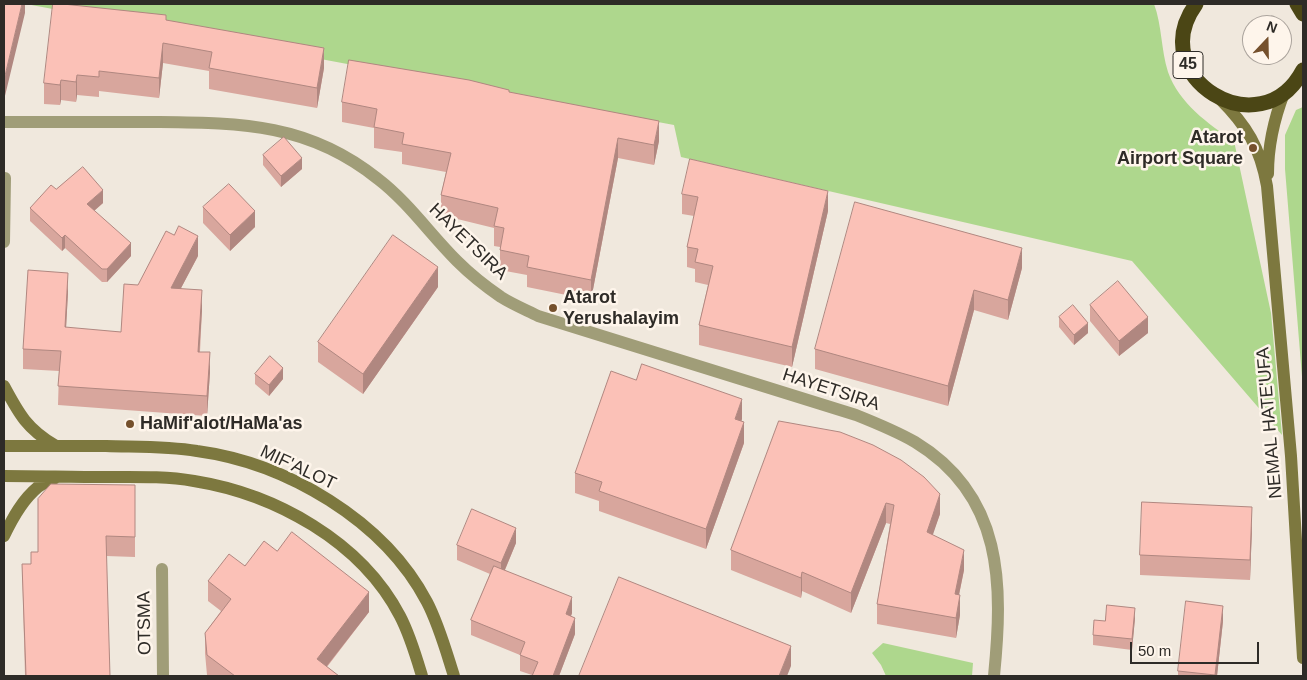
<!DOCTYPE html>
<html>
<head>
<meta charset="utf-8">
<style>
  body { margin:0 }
  #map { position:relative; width:1307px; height:680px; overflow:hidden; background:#f0e8dd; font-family:Helvetica,sans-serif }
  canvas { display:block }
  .frame { position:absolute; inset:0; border:5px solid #2e2b27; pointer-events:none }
  .north { position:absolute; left:1242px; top:15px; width:50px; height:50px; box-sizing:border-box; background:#fef5eb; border:1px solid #aba49d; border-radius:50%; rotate:21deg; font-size:14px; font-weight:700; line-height:20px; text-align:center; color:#2e2b27 }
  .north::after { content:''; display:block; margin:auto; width:18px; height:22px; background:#75502c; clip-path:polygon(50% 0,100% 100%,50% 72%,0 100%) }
  .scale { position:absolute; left:1130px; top:642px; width:129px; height:22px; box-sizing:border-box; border:2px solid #2e2b27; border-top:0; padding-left:6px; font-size:15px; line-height:18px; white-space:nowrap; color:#2e2b27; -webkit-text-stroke:4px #fef5eb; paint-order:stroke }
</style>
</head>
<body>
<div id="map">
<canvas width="1307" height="680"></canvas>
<div class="frame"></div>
<div class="north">N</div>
<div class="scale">50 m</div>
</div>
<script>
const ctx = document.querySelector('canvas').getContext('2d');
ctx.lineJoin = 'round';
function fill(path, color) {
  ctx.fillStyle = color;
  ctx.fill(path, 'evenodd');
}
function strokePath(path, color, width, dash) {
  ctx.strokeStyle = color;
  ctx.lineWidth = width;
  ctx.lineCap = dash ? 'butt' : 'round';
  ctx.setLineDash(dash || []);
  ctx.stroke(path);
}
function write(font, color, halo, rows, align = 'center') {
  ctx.font = font + ' Helvetica,sans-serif';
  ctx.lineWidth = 5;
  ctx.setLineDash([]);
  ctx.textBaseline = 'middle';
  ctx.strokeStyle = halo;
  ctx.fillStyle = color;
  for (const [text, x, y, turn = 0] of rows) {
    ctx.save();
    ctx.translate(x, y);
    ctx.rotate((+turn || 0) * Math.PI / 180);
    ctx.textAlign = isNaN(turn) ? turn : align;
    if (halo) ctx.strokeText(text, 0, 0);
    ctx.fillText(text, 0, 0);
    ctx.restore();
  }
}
fill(new Path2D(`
  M26 4H1154C1162 25 1161 50 1168 72 1179 103 1208 124 1234 141L1271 313 1282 435 1132 261 681 157 674 125Z
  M1303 107V389L1285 169V135L1296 110Z
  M883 643 973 663 972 676H886L881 665 872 653Z`), '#aed78d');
strokePath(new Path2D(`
  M4 122C52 122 100 122 148 122 236 123 306 121 378 179 408 202 430 234 457 261 470 274 485 286 501 297 512 304 526 310 538 316L856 415C876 423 896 431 915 442 1004 496 1003 585 994 676
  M4 242 5 178
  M162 569 163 676`), '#a09d78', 12);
strokePath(new Path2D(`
  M1219 98C1247 126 1260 147 1267 186L1291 456 1303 658
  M1268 174C1268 145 1274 119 1284 93
  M4 386C19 414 27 429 56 446
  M4 446C38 446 72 446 106 446 137 447 167 446 197 451 286 463 384 520 427 602 439 625 446 651 454 676
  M4 476C38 476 72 477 106 477 135 477 165 476 194 481 275 494 361 541 400 616 410 635 416 656 422 676
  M4 536C12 519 22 500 38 487 43 483 50 481 55 478`), '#7d783f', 12);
strokePath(new Path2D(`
  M1196 4C1143 77 1261 150 1303 70
  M1297 4 1303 14`), '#4b4615', 15);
fill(new Path2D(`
  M166 20 324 68 317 108 209 89V71L163 63 159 98 99 91V97L77 95 76 102 61 100 60 105 44 104V83Z
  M509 92 659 141 654 165 618 158 591 300 527 287V275L500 270V247L494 246V228L441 215V195L446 172 402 164V152L374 148V128L342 122V102Z
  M263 155 302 169 281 187 263 165Z
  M56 189 103 203 94 211 131 256 107 282H102L65 248 62 251 30 221V208Z
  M682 194 828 211 792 367 699 345V325L708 285 695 282V269L687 267V247L694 216 682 214Z
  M203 207 255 227 230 251 203 223Z
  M198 256 181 288 202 310 200 352 210 372 207 416 58 405 59 371 23 369V349L68 292 66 328 121 332 138 285Z
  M1022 268 1008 320 974 310 948 406 815 369V349Z
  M438 287 363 394 318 362V342Z
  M1090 305 1148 333 1119 356 1090 321Z
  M1059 317 1088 333 1074 345 1059 327Z
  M255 374 283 379 269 396 255 384Z
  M742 419 741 422 744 443 706 549 599 511V501L575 493V473Z
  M779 421 940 514 932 535 964 570 959 595 960 615 956 638 877 624V604L890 524 886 523 851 613 802 591 801 598 731 570V550Z
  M135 485V557L106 556 110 676H25L22 564H31V552H38Z
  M1252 527 1250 580 1140 575V555Z
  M516 543 505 570 572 613 571 616 575 634 559 676H532V675L520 671V655L471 635V620L490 574 457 560V545Z
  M277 551 369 612 327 667 339 676H209L207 675 205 653V633L221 611 208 601V581Z
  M1135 618 1132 650 1093 645V635L1105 621Z
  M1223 621 1217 676H1178V671Z`), '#d8a69d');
fill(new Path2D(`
  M22 4H25V13L4 100V80Z
  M163 43V63L159 98V78Z
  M324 48V68L317 108V88Z
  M77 75V95L76 102V82Z
  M61 80V100L60 105V85Z
  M659 121V141L654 165V145Z
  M618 138V158L591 300V280Z
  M302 158V169L281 187V176Z
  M103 190V203L87 217V204Z
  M828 191V211L792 367V347Z
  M255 211V227L230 251V235Z
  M65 235V248L62 251V238Z
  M198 236V256L171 307V288Z
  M131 243V256L107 282V269Z
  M1022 248V268L1008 320V300Z
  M438 267V287L363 394V374Z
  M68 273V292L65 347V327Z
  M202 290V310L198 371V352Z
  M974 290V310L948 406V386Z
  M1148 317V333L1119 356V341Z
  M1088 323V333L1074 345V335Z
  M210 352V372L207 416V396Z
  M283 368V379L269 396V385Z
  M742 399V419L735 439V419Z
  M744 422V443L706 549V529Z
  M940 494V514L927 552V532Z
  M886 503V523L851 613V593Z
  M1252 507V527L1250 580V560Z
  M516 528V543L501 579V563Z
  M964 550V570L955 614V594Z
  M802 572V591L801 598V578Z
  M369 592V612L319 676 317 659Z
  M960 595V615L956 638V618Z
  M572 597V613L566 630V614Z
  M1223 606V621L1217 676H1215Z
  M1135 608V618L1132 650V639Z
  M575 618V634L559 676H553Z
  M791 646V666L787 676H779Z`), '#b08780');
const building = new Path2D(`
  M4 4H22L4 80Z
  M53 4H63L166 15V20L324 48 317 88 209 68 212 52 163 43 159 78 99 71V77L77 75 76 82 61 80 60 85 44 83Z
  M349 60 469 80 509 90V92L659 121 654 145 618 138 591 280 527 267 529 256 500 250 504 228 494 226 498 208 441 195 451 153 402 144 404 133 374 127 377 109 342 102Z
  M284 137 302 158 281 176 263 155Z
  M690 159 828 191 792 347 699 325 713 266 695 262 698 249 687 247 698 197 682 194Z
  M83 167 103 190 87 204 131 243 107 269H102L65 235 62 238 30 208 51 185 56 189Z
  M229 184 255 211 230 235 203 207Z
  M855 202 1022 248 1008 300 974 290 948 386 815 349Z
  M179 226 198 236 171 288 202 290 198 352H210L207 396 58 386 61 351 23 349 28 270 68 273 65 327 121 332 124 284 138 285 166 231 174 235Z
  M393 235 438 267 363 374 318 342Z
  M1118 281 1148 317 1119 341 1090 305Z
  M1073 305 1088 323 1074 335 1059 317Z
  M270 356 283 368 269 385 255 374Z
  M642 364 742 399 735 419 744 422 706 529 599 491 602 482 575 473 611 371 636 380Z
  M779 421 840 432 873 445 901 460 924 477 940 494 927 532 964 550 955 594 960 595 956 618 877 604 894 505 886 503 851 593 802 572 801 578 731 550Z
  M51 484 135 485V537L106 536 110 676H26L22 564H31V552H38V499Z
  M1142 502 1252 507 1250 560 1140 555Z
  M472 509 516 528 501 563 457 545Z
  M292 532 369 592 317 659 339 676H235L207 655 205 633 231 599 208 581 229 554 245 566 264 541 277 551Z
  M494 566 572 597 566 614 575 618 553 676H532L538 662 520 655 525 642 471 620Z
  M619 577 791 646 779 676H579Z
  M1186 601 1223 606 1215 675 1178 671Z
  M1107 605 1135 608 1132 639 1093 635 1094 620 1105 621Z`);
fill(building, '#fbc1b7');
strokePath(building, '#b08780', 1);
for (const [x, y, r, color] of [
  [1253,148,5,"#75502c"],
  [553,308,5,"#75502c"],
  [130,424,5,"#75502c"]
]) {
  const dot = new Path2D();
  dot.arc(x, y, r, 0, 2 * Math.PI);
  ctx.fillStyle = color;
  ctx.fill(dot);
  strokePath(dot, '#fef5eb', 2);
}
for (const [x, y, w] of [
  [1188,65,30]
]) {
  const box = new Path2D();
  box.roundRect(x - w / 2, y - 13.5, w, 27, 4);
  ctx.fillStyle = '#fef5eb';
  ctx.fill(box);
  strokePath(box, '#2e2b27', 1);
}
write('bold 16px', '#2e2b27', null, [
  ["45",1188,65]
]);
write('bold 18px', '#2e2b27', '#fef5eb', [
  ["Atarot",1243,138,"right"],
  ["Airport Square",1243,159,"right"],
  ["Atarot",563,298],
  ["Yerushalayim",563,319],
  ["HaMif'alot/HaMa'as",140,424]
], 'left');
write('18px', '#2e2b27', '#fef5eb', [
  ["HAYETSIRA",468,242,44],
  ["HAYETSIRA",831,390,18],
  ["NEMAL HATE'UFA",1270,423,-95],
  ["MIF'ALOT",298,468,25],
  ["OTSMA",145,623,-91]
]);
</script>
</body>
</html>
